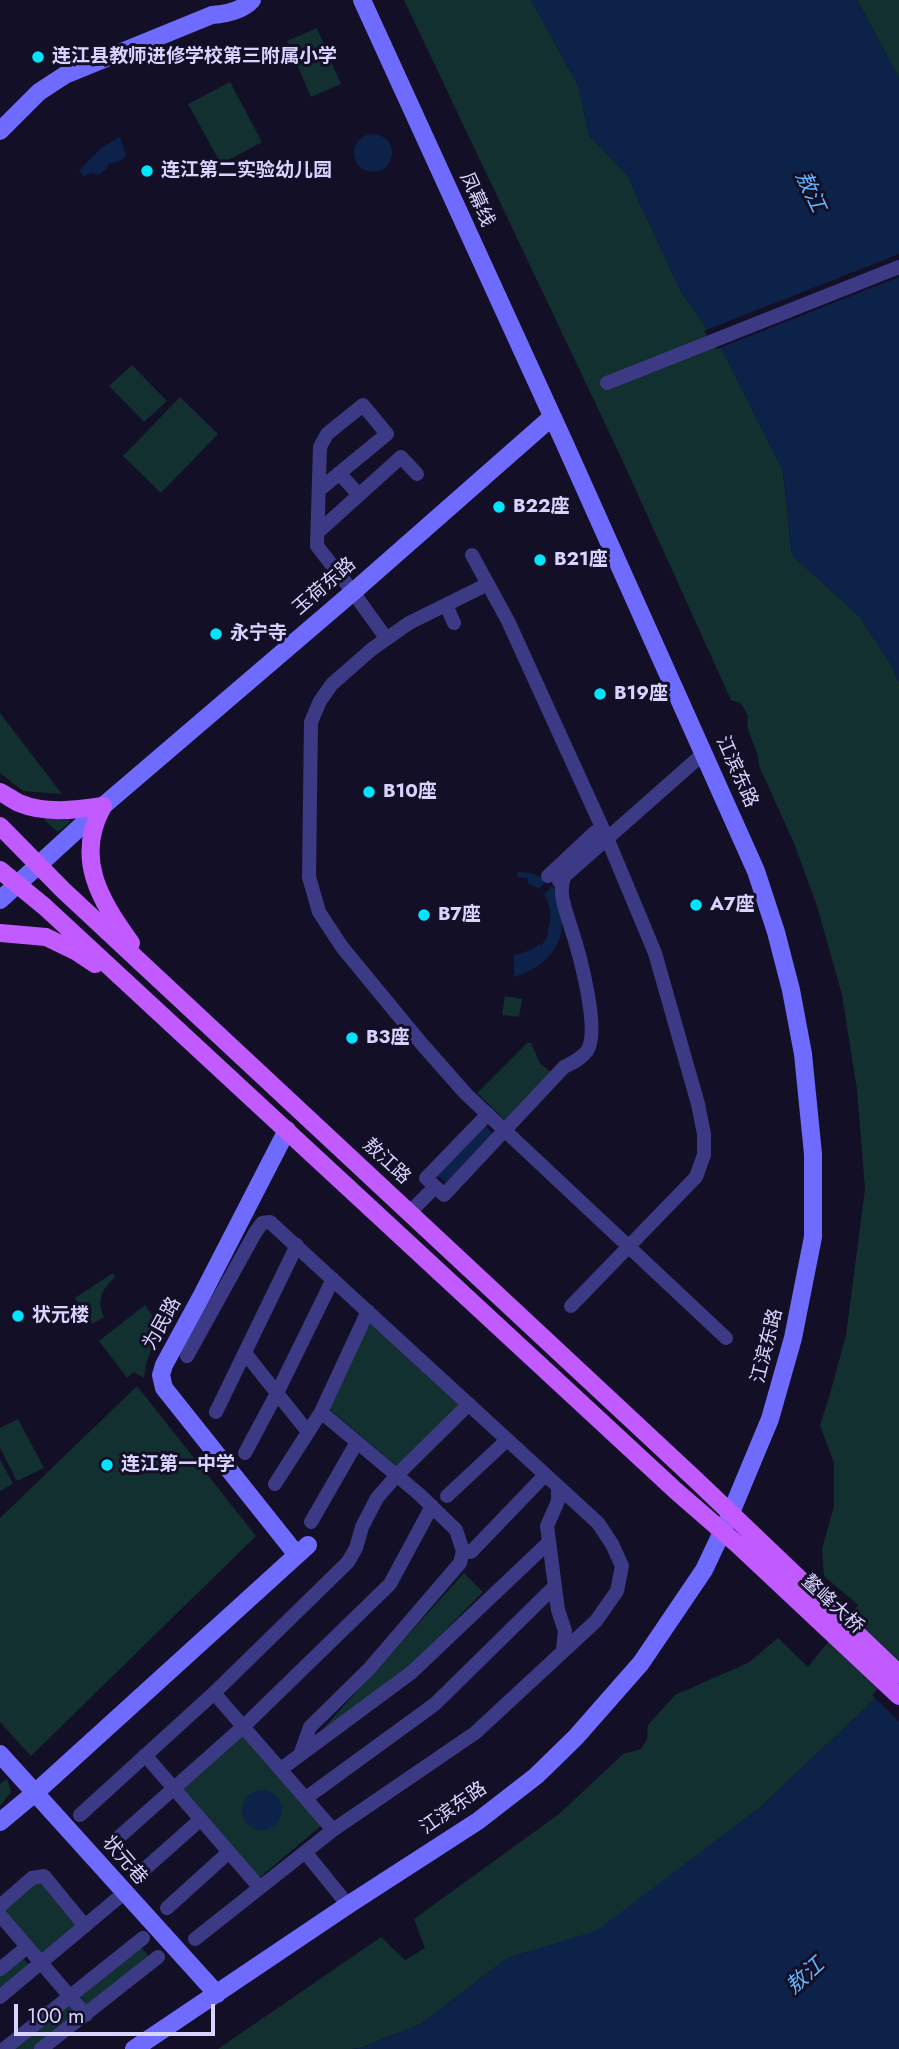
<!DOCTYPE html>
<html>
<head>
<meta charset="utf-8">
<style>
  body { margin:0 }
  #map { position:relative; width:899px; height:2049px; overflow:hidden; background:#130f26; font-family:Jost,sans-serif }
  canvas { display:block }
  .scale { position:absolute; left:14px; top:2004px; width:201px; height:32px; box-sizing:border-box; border:4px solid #d9d4ff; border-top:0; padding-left:9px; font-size:21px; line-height:24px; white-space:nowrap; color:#d9d4ff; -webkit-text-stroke:5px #130f26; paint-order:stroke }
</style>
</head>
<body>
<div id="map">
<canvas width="899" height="2049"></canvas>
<div class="scale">100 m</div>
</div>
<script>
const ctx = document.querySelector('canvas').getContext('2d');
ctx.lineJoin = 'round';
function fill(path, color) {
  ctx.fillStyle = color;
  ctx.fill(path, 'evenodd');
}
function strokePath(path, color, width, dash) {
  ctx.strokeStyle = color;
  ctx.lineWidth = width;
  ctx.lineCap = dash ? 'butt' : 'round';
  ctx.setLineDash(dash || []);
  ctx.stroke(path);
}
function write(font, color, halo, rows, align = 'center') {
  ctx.font = font + ' Jost,"Noto Sans SC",sans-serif';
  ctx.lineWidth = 6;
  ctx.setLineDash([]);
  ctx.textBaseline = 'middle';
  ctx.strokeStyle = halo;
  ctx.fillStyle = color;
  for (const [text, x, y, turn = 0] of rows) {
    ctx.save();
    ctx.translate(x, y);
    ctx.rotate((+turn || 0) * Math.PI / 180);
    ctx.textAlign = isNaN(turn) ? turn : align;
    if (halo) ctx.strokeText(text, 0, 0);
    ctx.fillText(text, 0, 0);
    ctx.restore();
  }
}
fill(new Path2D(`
  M404 0H531L578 85 589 135 627 175 681 292 722 350 783 471 792 555 859 616 891 664 899 682V1667L872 1702 758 1809 596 1932 507 1958 421 2024 363 2047 352 2049H218L381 1937 405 1960 425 1948 414 1919 559 1814 623 1754 641 1749 647 1739 648 1725 675 1695 748 1663 778 1638 808 1667 858 1605 824 1576 822 1549 834 1506V1463L820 1425 830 1394 846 1335 865 1189 857 1090 842 995 817 906 794 843 759 766C760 748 744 734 748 716L741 703 731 700 619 453Z
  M857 0H899V78Z
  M317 28 341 84 311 97 287 41Z
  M230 82 262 142 221 164 188 104Z
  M132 365 167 401 144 422 109 386Z
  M180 397 218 434 161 493 123 456Z
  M0 713 62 794 23 791 0 773Z
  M45 814 69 818 70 822 58 832 45 821Z
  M505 996 522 999 519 1017 502 1015Z
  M527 1043H531L540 1063 549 1071 551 1074 507 1122 477 1093Z
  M113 1273 115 1277C102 1289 96 1300 104 1317L92 1324 75 1298Z
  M145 1305 163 1331C150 1348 147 1357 144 1378L134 1372 127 1378 99 1341Z
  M368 1320 462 1406 399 1468 327 1407Z
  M137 1386 256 1536 31 1756 0 1722V1518Z
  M18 1419 44 1468 17 1481 0 1448V1428Z
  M0 1459 13 1484 0 1491Z
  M464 1573 483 1592 409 1667 320 1732Z
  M244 1734 322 1825 258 1879 181 1789Z
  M7 1779 11 1792 0 1806V1784Z
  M41 1879 79 1925 40 1956 3 1910Z
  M141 1947 151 1959 88 2008 79 1995Z
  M21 1956 31 1967 0 1993V1974Z
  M68 2004 77 2016 34 2049H10Z`), '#12302f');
fill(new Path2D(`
  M531 0H857L899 78V682L891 664 859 616 792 555 783 471 722 350 681 292 627 175 589 135 578 85Z
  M354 153a19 19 0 1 1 38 0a19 19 0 1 1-38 0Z
  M120 137 126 156 120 161 108 164V167L99 175 92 173 84 176 79 171 102 147Z
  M518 872 532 873 547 881 539 889 528 883V878L517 877Z
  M552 886C557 892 558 899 560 907 570 941 546 968 514 977V955L531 950 539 944 541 946 549 934 547 933C552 918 552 907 544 894Z
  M485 1126 493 1134 446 1183 437 1175Z
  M899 1667V2049H352L363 2047 421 2024 507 1958 596 1931 758 1809 872 1702Z
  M242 1810a20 20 0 1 1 40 0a20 20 0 1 1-40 0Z`), '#0c2248');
fill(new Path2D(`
  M899 254V277L717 349 704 331Z
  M899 1664V1721L872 1695Z`), '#130f26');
strokePath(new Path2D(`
  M607 383 899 267
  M339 473 359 495
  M319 490 387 434 363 405 327 434 320 447 317 546 353 592 386 638
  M318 532 401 457 417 474
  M472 555 508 621 607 838 655 953 698 1104 704 1134V1155L696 1177 571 1306
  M488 584 409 623 372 649 332 684 320 701 311 722 309 877 319 912 342 947 421 1043 466 1094 726 1338
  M446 605 454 623
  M548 876 595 832
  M559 881 704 753
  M488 1114 426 1178 444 1195 564 1067C572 1063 581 1059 587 1051 601 1031 579 952 571 928 566 910 557 893 565 875
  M410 1212 429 1193
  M245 1353 308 1432
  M187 1356 255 1233 262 1223 270 1222 598 1523 612 1544 622 1566 617 1591 596 1621 475 1733 333 1830 195 1939
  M216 1412 297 1245
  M245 1453 277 1393 333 1279
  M275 1484 321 1412
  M558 1488V1501L547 1526 558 1610 565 1631 563 1650
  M447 1496 507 1440
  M311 1522 357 1442
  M471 1552 545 1475
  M214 1693 333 1830
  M145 1755 260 1888
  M300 1755 310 1727 369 1669 460 1563 463 1551 456 1530 419 1494 321 1412 368 1311
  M281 1769 412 1672 549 1542
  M306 1798 435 1704 554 1587
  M80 1815 214 1693 348 1562 356 1548 362 1527 377 1498 397 1475 469 1404
  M110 1845 244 1726 390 1584 432 1506
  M305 1852 348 1905
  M138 1875 200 1820
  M0 1906 32 1878 44 1876 85 1926
  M167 1908 229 1852
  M0 1915 86 2015
  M0 1969 27 1947
  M0 1997 124 1893
  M4 2049 143 1938
  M41 2049 158 1957`), '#3d3a85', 14);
strokePath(new Path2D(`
  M0 131 39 92 65 75 212 15C226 14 242 11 252 0
  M0 900 103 806 353 592 552 417
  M287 1130 201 1297 164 1365 161 1375 164 1388 297 1555
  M0 1754 217 1994
  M0 1822 36 1792 308 1545
  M134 2049 348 1905 478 1821 536 1776 576 1737 641 1663 704 1570 730 1515 770 1419 793 1338 813 1237V1154L803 1054 791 990 776 932 756 871 564 442 362 0`), '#6f6bff', 18);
strokePath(new Path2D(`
  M0 792C6 795 13 800 19 803 45 814 76 810 103 806
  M103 806C74 858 100 900 131 943
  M0 826 63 890 696 1480 899 1674
  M0 870 45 907 676 1491 737 1544 899 1696
  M0 933 46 937 77 952 95 964`), '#c25bff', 18);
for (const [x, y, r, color] of [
  [38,57,7,"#00e5ff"],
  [147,171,7,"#00e5ff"],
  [499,507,7,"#00e5ff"],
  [540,560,7,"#00e5ff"],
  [216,634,7,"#00e5ff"],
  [600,694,7,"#00e5ff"],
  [369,792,7,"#00e5ff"],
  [696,905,7,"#00e5ff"],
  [424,915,7,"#00e5ff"],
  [352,1038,7,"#00e5ff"],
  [18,1316,7,"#00e5ff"],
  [107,1465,7,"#00e5ff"]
]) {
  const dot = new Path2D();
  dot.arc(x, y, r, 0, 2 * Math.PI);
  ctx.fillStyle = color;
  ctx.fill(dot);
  strokePath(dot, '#130f26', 2.5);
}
write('bold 19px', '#d9d4ff', '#130f26', [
  ["连江县教师进修学校第三附属小学",52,57],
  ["连江第二实验幼儿园",161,171],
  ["B22座",513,507],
  ["B21座",554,560],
  ["永宁寺",230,634],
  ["B19座",614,694],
  ["B10座",383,792],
  ["A7座",710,905],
  ["B7座",438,915],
  ["B3座",366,1038],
  ["状元楼",32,1316],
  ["连江第一中学",121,1465]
], 'left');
write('19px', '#d9d4ff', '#130f26', [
  ["凤幕线",476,200,66],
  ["玉荷东路",325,587,-41],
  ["江滨东路",736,772,66],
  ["敖江路",386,1162,43],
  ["为民路",163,1324,-61],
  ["江滨东路",768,1346,-76],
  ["鳌峰大桥",832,1605,43],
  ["江滨东路",454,1809,-35],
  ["状元巷",124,1861,49]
]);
write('italic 21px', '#62b6ff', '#130f26', [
  ["敖江",809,192,65],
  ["敖江",806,1977,-42]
]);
</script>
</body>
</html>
